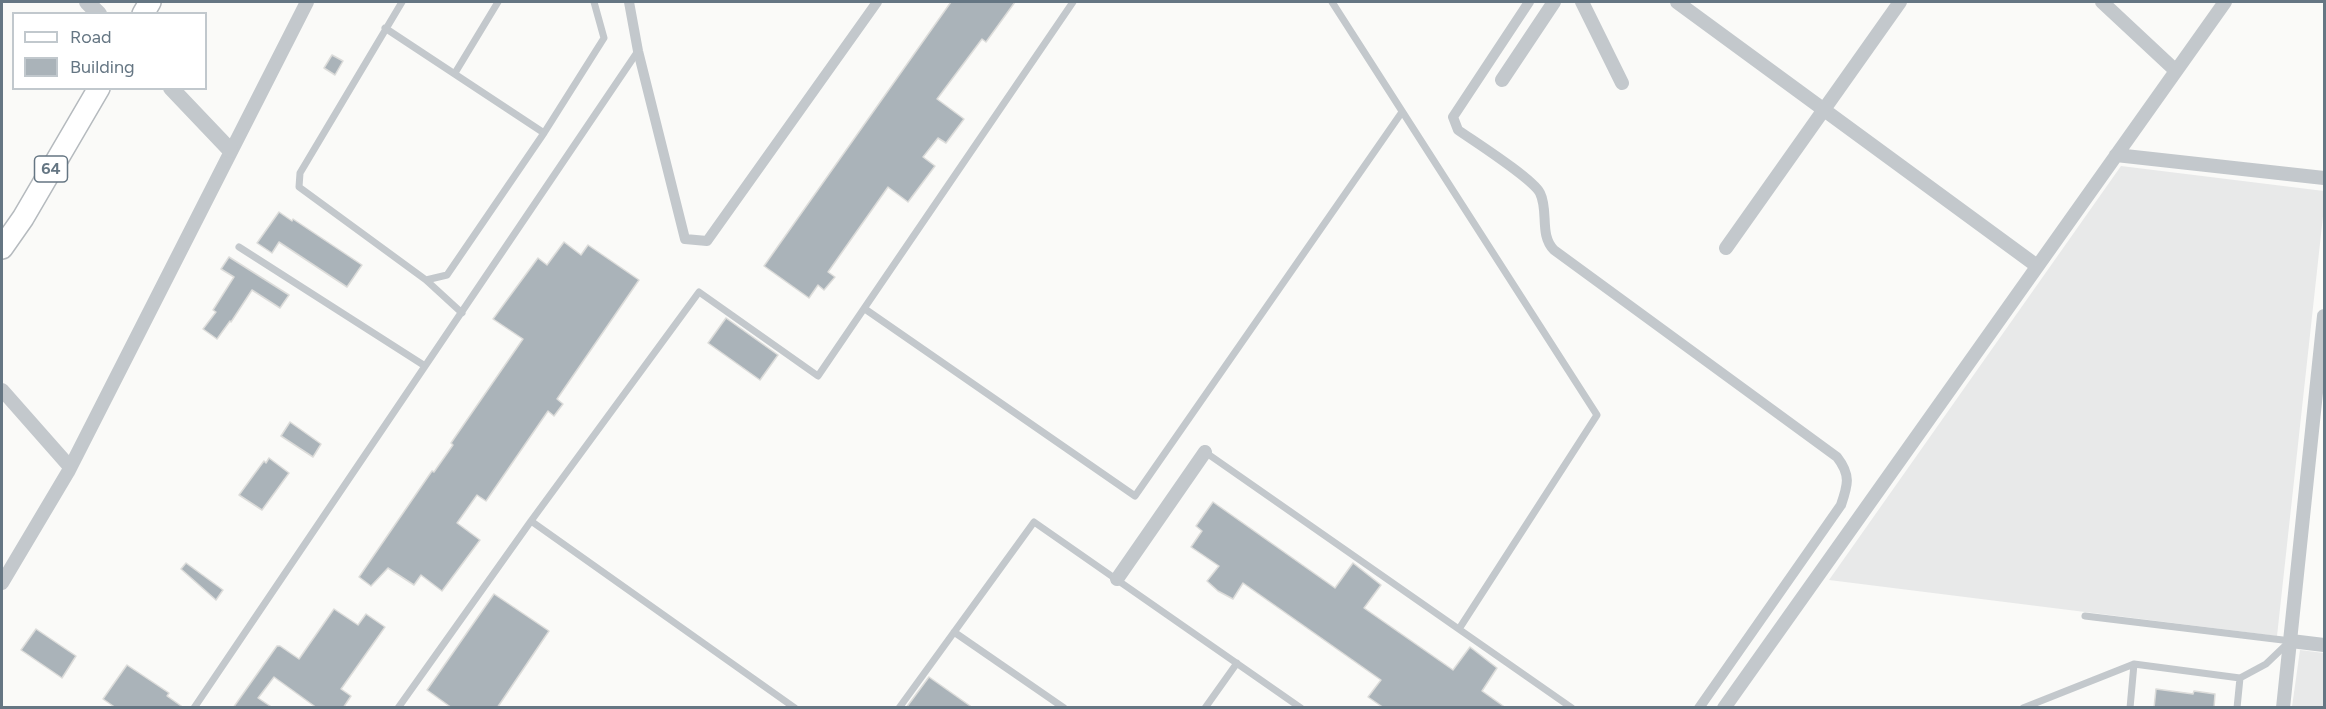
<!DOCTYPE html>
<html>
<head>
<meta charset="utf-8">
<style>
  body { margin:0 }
  #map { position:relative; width:2326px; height:709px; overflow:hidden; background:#fafaf8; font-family:Figtree,sans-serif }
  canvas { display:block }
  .frame { position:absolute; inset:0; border:3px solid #657683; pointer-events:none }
  .legend { position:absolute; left:12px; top:12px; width:195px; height:78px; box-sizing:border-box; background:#fff; border:2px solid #c1c8cd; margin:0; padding:8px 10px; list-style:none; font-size:18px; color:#657683 }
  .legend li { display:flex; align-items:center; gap:12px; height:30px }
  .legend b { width:30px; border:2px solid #c1c8cd }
</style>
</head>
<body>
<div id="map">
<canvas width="2326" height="709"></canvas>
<div class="frame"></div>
<ul class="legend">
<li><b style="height:8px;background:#fff"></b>Road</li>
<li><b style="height:16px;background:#aab3b9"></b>Building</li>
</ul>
</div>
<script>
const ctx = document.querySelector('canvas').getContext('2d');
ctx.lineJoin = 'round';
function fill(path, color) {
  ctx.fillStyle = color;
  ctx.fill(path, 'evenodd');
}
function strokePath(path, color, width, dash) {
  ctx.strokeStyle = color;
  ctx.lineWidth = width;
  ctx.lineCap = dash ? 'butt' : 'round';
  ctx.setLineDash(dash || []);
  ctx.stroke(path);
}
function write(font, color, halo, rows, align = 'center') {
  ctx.font = font + ' Figtree,sans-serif';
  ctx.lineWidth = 6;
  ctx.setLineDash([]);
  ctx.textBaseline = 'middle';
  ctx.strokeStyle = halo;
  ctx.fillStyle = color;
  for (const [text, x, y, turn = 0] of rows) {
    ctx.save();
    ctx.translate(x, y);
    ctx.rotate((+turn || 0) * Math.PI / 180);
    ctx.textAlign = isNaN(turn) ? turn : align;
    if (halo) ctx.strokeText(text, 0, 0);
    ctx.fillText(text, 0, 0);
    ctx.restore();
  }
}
fill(new Path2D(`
  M2121 166 2324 191V207L2277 636 1829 580Z
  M2300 650 2324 653V707H2292Z`), '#e8e9e9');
const building = new Path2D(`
  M951 2H1015L986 42 982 39 937 99 964 119 946 143 938 138 923 157 935 166 908 202 888 187 828 272 835 277 824 290 818 285 809 298 764 266Z
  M332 55 343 61 335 75 324 68Z
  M279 212 292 221 293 219 362 265 347 287 279 242 272 253 257 243Z
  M564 242 581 255 588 245 639 280 557 399 563 404 554 416 548 411 486 501 477 495 457 523 480 540 442 591 421 575 414 585 388 568 371 586 359 577 432 471 434 472 453 445 451 443 523 339 493 319 538 258 547 265Z
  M229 257 289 295 280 308 252 290 231 322 230 321 217 339 203 329 216 312 213 310 234 277 221 269Z
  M726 318 778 355 760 380 708 343Z
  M290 422 321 444 313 457 281 436Z
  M269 458 289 473 262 510 239 495 264 461 266 463Z
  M1213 502 1335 588 1353 563 1381 585 1364 608 1453 670 1470 647 1497 668 1482 691 1506 708H1384L1368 697 1381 680 1243 583 1233 599 1218 591 1207 581 1219 566 1191 547 1202 531 1196 526Z
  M186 563 223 590 216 600 181 569Z
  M494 594 549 631 497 708H452L427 690Z
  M334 609 358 625 366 614 385 627 341 689 351 696 343 708H317L274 677 258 698 273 708H233L277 646H280L299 659Z
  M36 629 76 656 62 678 21 650Z
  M127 665 169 693 167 696 184 708H116L103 699Z
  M929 677 973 708H906Z
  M2156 689 2193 694 2194 691 2215 694 2214 708H2154Z`);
fill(building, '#aab3b9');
strokePath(building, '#dcdcda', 1.5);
const primary = new Path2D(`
  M143 14 150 2
  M2 248 23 218 99 88`);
strokePath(primary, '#b5babe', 24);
strokePath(new Path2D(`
  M402 2 300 173 299 187 426 280
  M1332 2 1597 415 1459 629
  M385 28 544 133
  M455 73 498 2
  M239 247 425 366
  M865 309 1135 496 1402 112
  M462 313 426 280 447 275 544 133 604 38 594 2
  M1205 452 1572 708
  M531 521 699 292 818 376 1073 2
  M2085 616 2291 641
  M954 632 1064 708
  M194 708 638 51
  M398 708 531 521 795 708
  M899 708 1034 522 1301 708
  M1205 708 1237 663
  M2023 708 2134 664 2240 678 2266 664 2289 642
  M2130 708 2134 664
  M2237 708 2240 678`), '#c3c8cc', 7);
strokePath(new Path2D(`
  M629 2 638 51 685 239 707 241 877 2
  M1529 2 1453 117 1458 130C1475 142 1532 178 1540 193 1549 211 1539 235 1554 250L1837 457C1851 475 1848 485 1841 505L1699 708`), '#c3c8cc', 10);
strokePath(new Path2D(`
  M1582 2 1622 83
  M1677 2 2037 266
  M2102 2 2176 71
  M1502 80 1554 2
  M2116 155 2324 178
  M1726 248 1900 2
  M2 390 70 467
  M1117 579 1205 452
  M2 583 68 472 307 2
  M2291 641 2324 645
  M1724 708 2225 2
  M2283 708 2324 316`), '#c3c8cc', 14);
strokePath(new Path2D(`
  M87 2 99 14
  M171 88 230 150`), '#c3c8cc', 16);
strokePath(primary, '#fff', 21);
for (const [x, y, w] of [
  [51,169,33]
]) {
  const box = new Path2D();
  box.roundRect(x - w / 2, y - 13, w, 26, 4.5);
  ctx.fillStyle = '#fff';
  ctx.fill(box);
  strokePath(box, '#657683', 1.5);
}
write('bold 16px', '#657683', null, [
  ["64",51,169]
]);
</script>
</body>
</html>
